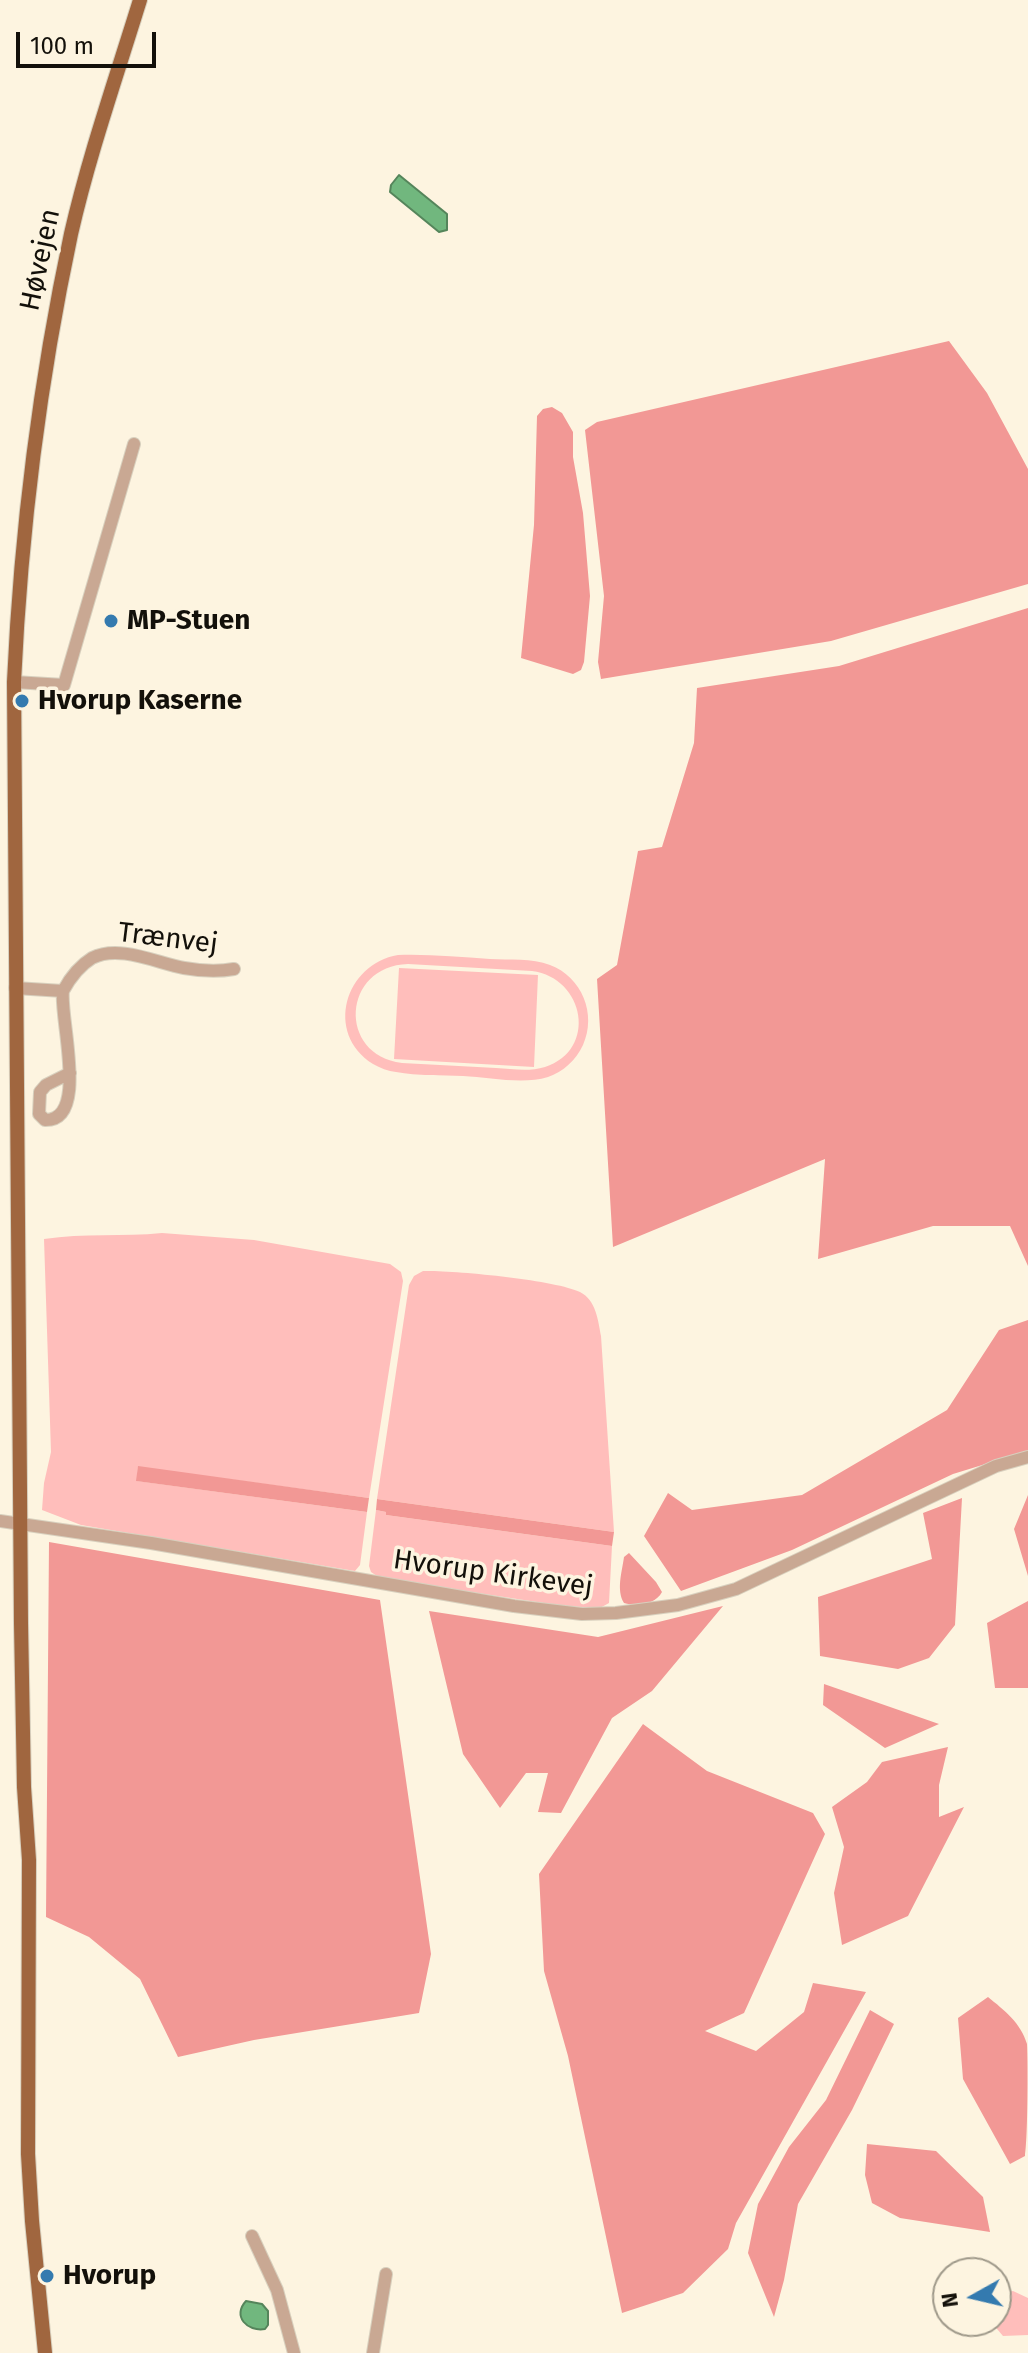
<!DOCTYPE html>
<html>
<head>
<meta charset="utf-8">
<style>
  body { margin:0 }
  #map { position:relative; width:1028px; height:2353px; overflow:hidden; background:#fdf4e0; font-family:"Fira Sans",sans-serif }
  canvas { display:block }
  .north { position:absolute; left:932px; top:2257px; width:80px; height:80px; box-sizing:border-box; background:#fdf4e0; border:2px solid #9f998a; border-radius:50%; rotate:262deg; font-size:22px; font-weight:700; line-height:32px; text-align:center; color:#13100a }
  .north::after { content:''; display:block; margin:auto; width:28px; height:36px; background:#347aaf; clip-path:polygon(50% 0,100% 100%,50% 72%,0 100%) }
  .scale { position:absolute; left:16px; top:32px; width:140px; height:36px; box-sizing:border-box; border:4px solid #13100a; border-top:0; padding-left:10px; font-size:24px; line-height:28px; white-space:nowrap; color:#13100a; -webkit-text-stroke:6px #fdf4e0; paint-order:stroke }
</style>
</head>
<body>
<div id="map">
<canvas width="1028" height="2353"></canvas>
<div class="north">N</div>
<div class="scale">100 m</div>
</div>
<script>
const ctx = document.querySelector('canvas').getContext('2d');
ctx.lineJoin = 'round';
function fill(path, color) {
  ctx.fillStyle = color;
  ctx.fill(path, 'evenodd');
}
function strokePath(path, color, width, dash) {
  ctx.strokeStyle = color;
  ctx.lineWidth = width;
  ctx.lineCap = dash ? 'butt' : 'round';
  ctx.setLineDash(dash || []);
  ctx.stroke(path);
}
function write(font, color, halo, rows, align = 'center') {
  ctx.font = font + ' "Fira Sans",sans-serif';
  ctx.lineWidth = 7;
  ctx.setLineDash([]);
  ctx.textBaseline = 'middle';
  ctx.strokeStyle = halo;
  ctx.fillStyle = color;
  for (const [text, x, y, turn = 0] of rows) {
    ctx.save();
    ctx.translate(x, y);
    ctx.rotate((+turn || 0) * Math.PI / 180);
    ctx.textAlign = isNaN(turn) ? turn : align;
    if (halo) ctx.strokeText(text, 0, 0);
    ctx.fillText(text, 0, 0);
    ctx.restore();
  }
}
fill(new Path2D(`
  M398 955C429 954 459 957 490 959 509 960 532 958 550 965 582 977 597 1014 583 1045 576 1060 563 1072 548 1077 522 1085 489 1077 463 1076 441 1075 418 1076 396 1072 388 1071 380 1068 373 1064 324 1033 345 964 398 955ZM408 964 532 971C585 978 598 1050 545 1067 529 1072 512 1069 496 1068 465 1066 433 1065 402 1063 337 1055 342 966 408 964Z
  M399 968 538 975 534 1067 394 1059Z
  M162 1233 254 1240 390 1264 401 1272 403 1281 369 1498 138 1467 137 1481 367 1512 360 1565 355 1571 81 1525 42 1510 44 1483 51 1452 44 1239C84 1233 123 1237 162 1233Z
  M423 1271C452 1270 556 1280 580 1292 596 1300 598 1320 601 1336L614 1532 377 1499 409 1285 414 1276Z
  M376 1510 386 1512V1515L612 1546 609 1603 600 1608 563 1606 380 1578 371 1572 369 1566Z
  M1013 2291 1028 2298V2335L1003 2336 992 2323 996 2321V2307L1000 2294Z`), '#ffbebb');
fill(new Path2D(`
  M949 341 987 393 1028 469V584L831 641 601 679 598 662 604 596 585 430 597 422Z
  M552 407 562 413 573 432V457L583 513 590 596 584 662 581 670 573 674 521 658 534 525 537 416 543 409Z
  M1028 608V1266L1010 1226H933L818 1259 825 1159 613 1247 597 979 617 965 638 851 662 847 694 743 697 688 839 666Z
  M1028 1320V1451L953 1474 792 1550 681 1591 644 1536 668 1493 692 1510 802 1495 947 1410 999 1330Z
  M138 1466 369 1498 367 1512 136 1481Z
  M1028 1495V1576L1014 1529Z
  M962 1498 955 1625 929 1658 898 1669 820 1656 818 1597 932 1559 923 1513Z
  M377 1499 614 1532 612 1546 386 1515V1512L376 1510Z
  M49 1542 380 1600 431 1954 419 2013 254 2040 178 2057 140 1979 89 1937 46 1917Z
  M629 1553 656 1582 662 1592C655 1605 637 1607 624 1603 616 1590 622 1572 624 1557Z
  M1028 1601V1688H995L987 1623Z
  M723 1606 652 1691 612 1718 561 1813 538 1812 548 1773H526L500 1808 463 1754 429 1611 598 1637Z
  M824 1684 939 1724 885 1748 823 1705Z
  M643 1724 707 1771 813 1813 825 1834 744 2013 705 2031 756 2051 804 2012 813 1983 866 1992 736 2223 728 2249 683 2293 622 2313 568 2056 544 1971 539 1874Z
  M948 1747 939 1785V1817L964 1807 908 1916 842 1945 834 1893 844 1847 832 1807 867 1782 882 1762Z
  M988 1997C1004 2010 1021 2023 1027 2044 1028 2060 1028 2137 1025 2156L1010 2164 963 2079 958 2018Z
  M870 2010 894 2024 852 2110 798 2204 784 2280 774 2317 748 2253 758 2204 789 2147 826 2100Z
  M867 2144 936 2151 983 2197 990 2232 900 2218 872 2203 865 2175Z`), '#f29895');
const water = new Path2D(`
  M399 175 447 214V230L439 232 390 192 391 185Z
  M246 2301 262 2304 268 2311V2325L265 2329C247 2332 232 2316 246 2301Z`);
fill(water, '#71b77e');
strokePath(water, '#55855b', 2);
const minor = new Path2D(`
  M14 682 64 685 134 444
  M15 988 63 991
  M70 1073 46 1085 40 1092 39 1114 45 1120C90 1121 59 1017 63 991 70 978 79 966 92 958 119 944 157 963 184 968 201 971 217 972 234 969
  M0 1521 151 1543 514 1606 582 1614 616 1613 678 1605 736 1589 996 1466 1028 1457
  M252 2236 277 2290 294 2353
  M373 2353 386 2274`);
const major = new Path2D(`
  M45 2353 32 2221 28 2154 29 1860 24 1787 21 1623 14 682C21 528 39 384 71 234 89 155 116 78 140 0`);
strokePath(minor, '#d8d0be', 14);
strokePath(major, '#d8d0be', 16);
strokePath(minor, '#c9a893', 12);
strokePath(major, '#a0663f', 14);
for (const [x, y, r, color] of [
  [111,621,8,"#347aaf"],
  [22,701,8,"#347aaf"],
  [47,2276,8,"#347aaf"]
]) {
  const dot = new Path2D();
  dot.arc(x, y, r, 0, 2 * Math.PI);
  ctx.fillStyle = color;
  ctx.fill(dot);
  strokePath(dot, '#fdf4e0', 3);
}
write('28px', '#13100a', '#fdf4e0', [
  ["Høvejen",41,260,-78],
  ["Trænvej",168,939,7],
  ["Hvorup Kirkevej",493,1574,8]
]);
write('bold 28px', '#13100a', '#fdf4e0', [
  ["MP-Stuen",127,621],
  ["Hvorup Kaserne",38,701],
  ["Hvorup",63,2276]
], 'left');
</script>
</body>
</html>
